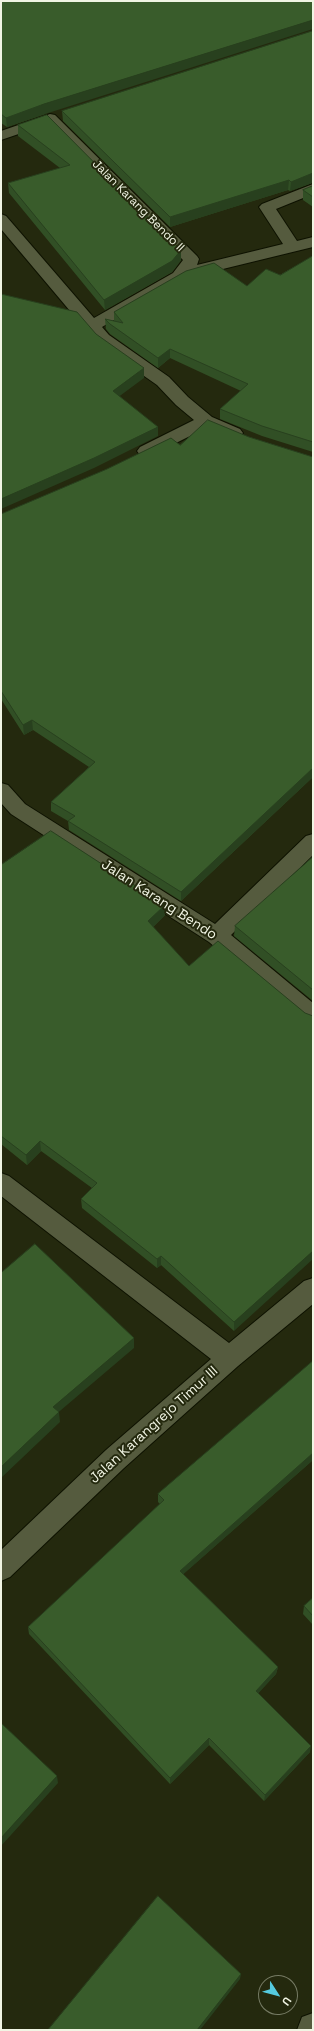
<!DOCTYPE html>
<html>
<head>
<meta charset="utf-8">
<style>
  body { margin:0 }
  #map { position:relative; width:314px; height:2031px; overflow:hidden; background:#24290e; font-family:"Space Grotesk",sans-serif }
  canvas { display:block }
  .frame { position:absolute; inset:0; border:2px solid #f1f5e4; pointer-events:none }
  .north { position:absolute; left:258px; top:1975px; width:40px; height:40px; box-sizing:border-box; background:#24290e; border:1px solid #767b64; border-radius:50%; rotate:126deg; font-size:11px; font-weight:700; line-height:16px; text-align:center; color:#f1f5e4 }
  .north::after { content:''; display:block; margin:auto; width:14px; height:18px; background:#55cadf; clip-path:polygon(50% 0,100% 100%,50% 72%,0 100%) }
</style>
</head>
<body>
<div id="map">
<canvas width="314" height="2031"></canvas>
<div class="frame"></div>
<div class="north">U</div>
</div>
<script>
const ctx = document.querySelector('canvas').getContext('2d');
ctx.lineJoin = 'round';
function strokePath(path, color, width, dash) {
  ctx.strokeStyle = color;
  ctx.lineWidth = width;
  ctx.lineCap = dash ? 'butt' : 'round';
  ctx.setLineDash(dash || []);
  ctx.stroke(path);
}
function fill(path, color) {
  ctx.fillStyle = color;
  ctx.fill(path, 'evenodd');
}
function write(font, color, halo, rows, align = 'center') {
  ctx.font = font + ' "Space Grotesk",sans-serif';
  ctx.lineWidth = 4;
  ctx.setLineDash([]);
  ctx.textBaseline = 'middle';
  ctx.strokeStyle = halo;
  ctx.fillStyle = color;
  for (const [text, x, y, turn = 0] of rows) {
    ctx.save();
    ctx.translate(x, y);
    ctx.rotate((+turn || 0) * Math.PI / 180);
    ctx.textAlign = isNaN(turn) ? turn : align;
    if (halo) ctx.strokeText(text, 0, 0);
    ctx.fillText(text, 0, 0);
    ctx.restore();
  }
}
const minor = new Path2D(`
  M50 114 55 115 197 256 199 259 197 265 283 244 259 207 262 204 313 184V194L276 209 297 241 313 237V247L186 278 102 327 109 335 169 377 188 397 212 417 240 429 243 433 240 437C229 440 217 432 206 428L152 455 146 457 140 455 137 451 140 447 194 420 176 405 157 385 97 343 1 229V214L6 216 94 318 173 273 183 260 48 124 1 140V131Z
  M1 783 8 785 25 804 215 924 306 836 313 834V855L231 935 313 1003V1025L305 1022 209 942 11 814 1 803Z
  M1 1173 9 1176 229 1343 304 1281 313 1278V1304L238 1366 124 1468 10 1577 1 1581V1550L106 1450 211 1359 1 1196Z
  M313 2013V2030H297L302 2017Z`);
strokePath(minor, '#0e1200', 2);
fill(minor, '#555b3e');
fill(new Path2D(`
  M1 1 45 114 7 127 1 123Z
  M313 31V183H312L290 191 288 190 170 227 63 121 62 111Z
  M47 115 181 260 172 272 105 310 9 193 8 183 60 168 18 136V125Z
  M313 186V207L303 200V190Z
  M313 256V452L262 436 220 419V409L241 391 170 358 158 368 110 334 106 329 105 319 114 321V312L247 286 280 275Z
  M249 437 313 457V777L181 901 69 830 68 821 51 811V802L89 767 33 730 24 735 1 699V514L180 445Z
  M313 857V1001L234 936 235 926Z
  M1 865 165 905V915L153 927 189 966 305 1013 234 1331 161 1265 157 1268 82 1208 81 1199 92 1188 41 1151 27 1165 1 1144Z
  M313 1361V1460L183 1574 278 1667 276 1674 258 1693 310 1752 264 1801 209 1745 170 1784 29 1634 28 1627 160 1504 158 1502V1494Z
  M313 1598V1625L303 1614 304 1606Z`), '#314f25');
fill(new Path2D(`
  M313 20V29L45 114 7 127 6 118 44 104Z
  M313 173 312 183 290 191 291 182Z
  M289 180 288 190 170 227V217Z
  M181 250V260L172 272 105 310 104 300Z
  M170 349V358L158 368V358Z
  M144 368V378L113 401V391Z
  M158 427V436L94 468 1 509V499Z
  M32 720 33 730 24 735 23 725Z
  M313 768V777L181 901V892Z
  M165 905V915L148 932V921Z
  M40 1141 41 1151 27 1165 26 1155Z
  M313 1251V1259L234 1331V1322Z
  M161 1256V1265L157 1268V1259Z
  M134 1338V1348L54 1416 53 1407Z
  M59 1412 60 1422 1 1478V1467Z
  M313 1453V1460L179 1578 180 1571Z
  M278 1667 276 1674 255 1697 256 1691Z
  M209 1738V1745L170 1784V1778Z
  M311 1746 310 1752 264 1801 265 1795Z
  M57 1776 58 1783 1 1846V1838Z
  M241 1974 240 1979 200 2030H197Z`), '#28401e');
const building = new Path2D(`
  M1 1H313V20L44 104 6 118 1 114Z
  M313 31V173L291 182 289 180 170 217 62 111Z
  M47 115 181 250 172 261 104 300 8 183 70 165 18 125Z
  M313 186V197L303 190Z
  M313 256V442L262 426 220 409 248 384 170 349 158 358 110 324 105 319 123 323 114 312 186 271 214 263 247 286 266 269 280 275Z
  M1 294 77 312 96 334 144 368 113 391 158 427 94 458 1 499Z
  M208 420 249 437 313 457V768L181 892 68 821 75 816 51 802 95 762 32 720 23 725 1 691V514L107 469 171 438 180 445Z
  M51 831 165 905 148 921 189 966 218 941 305 1013 313 1016V1251L234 1322 161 1256 157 1259 81 1199 97 1183 40 1141 26 1155 1 1136V865Z
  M313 857V990L235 926Z
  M35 1244 134 1338 53 1407 59 1412 1 1467V1273Z
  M313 1361V1453L180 1571 278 1667 256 1691 311 1746 265 1795 209 1738 170 1778 28 1627 164 1500 158 1494Z
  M313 1598V1616L304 1606Z
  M1 1723 57 1776 1 1838Z
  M158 1896 241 1974 197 2030H48Z`);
fill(building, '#395c2b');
strokePath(building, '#28401e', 1);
write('12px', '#f1f5e4', '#24290e', [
  ["Jalan Karang Bendo II",138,206,45]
]);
write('14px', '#f1f5e4', '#24290e', [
  ["Jalan Karang Bendo",159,900,33],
  ["Jalan Karangrejo Timur III",154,1425,-42]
]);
</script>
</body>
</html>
